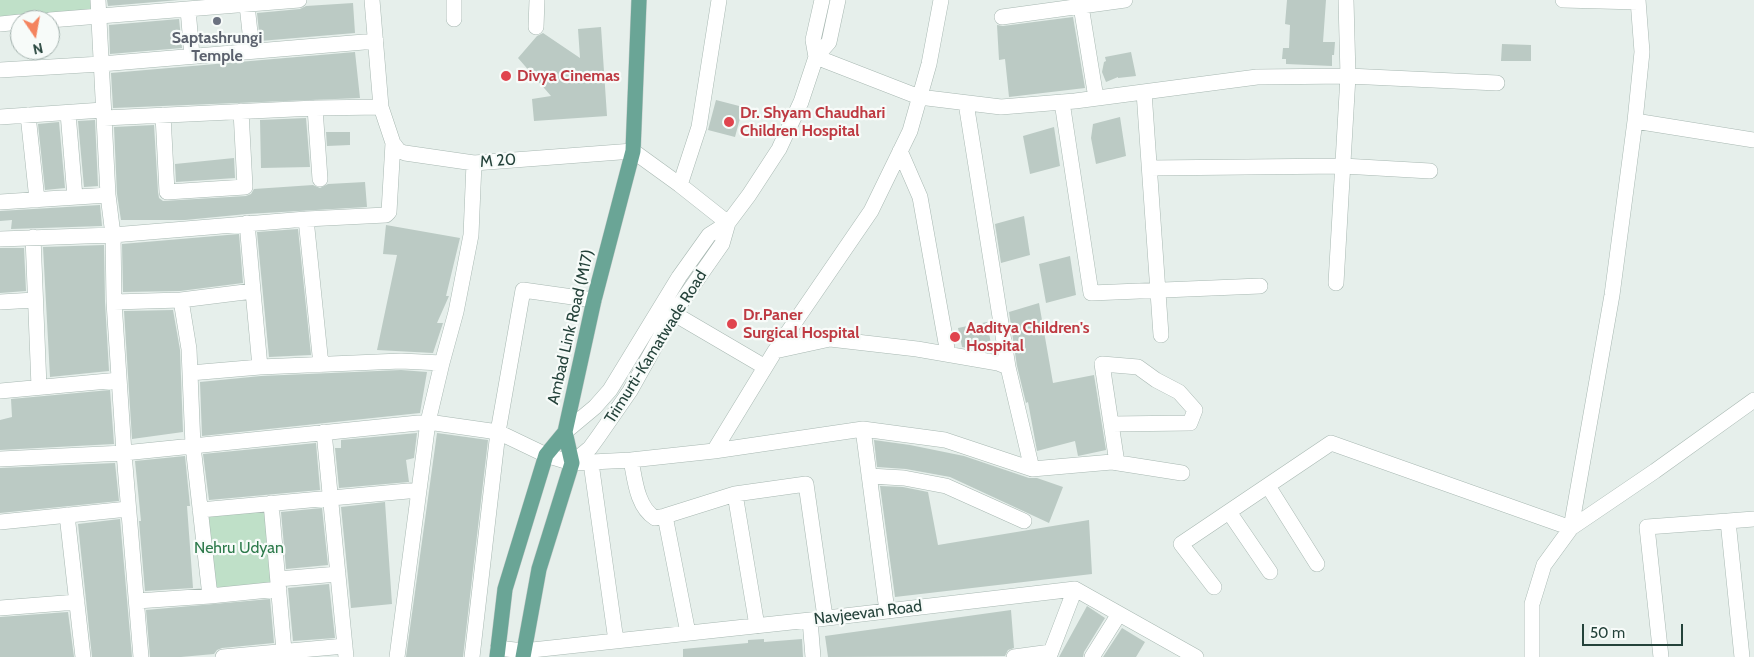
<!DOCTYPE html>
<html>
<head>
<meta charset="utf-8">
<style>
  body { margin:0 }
  #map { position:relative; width:1754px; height:657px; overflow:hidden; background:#e6efeb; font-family:Cabin,sans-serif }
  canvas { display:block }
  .north { position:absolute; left:10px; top:10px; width:50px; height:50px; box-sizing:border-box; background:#f7fbf9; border:1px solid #a3b1ad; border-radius:50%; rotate:168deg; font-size:14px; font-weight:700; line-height:20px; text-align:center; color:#24423a }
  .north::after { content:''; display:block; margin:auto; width:18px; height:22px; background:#f4845f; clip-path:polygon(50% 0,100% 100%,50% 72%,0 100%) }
  .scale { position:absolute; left:1582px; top:624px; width:101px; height:22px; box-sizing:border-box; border:2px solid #24423a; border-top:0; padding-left:6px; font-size:15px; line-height:18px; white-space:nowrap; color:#24423a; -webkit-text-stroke:4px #f7fbf9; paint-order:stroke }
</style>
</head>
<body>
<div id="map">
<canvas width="1754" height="657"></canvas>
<div class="north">N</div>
<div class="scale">50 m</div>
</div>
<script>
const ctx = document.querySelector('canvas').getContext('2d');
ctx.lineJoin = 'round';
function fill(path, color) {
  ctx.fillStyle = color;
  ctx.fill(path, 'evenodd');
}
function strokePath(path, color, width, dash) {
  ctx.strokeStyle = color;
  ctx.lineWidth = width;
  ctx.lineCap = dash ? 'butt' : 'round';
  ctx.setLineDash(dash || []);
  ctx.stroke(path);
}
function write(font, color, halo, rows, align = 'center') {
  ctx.font = font + ' Cabin,sans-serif';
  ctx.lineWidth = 4.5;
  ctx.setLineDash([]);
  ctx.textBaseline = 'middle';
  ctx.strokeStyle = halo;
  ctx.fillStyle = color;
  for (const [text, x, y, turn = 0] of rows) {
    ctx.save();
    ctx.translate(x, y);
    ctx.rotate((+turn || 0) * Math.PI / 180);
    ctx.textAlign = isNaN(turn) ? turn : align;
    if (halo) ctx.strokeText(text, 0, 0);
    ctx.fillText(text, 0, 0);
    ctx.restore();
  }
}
fill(new Path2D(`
  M0 0H98V17C66 19 32 18 0 24Z
  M265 507 273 584 213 590 205 512Z`), '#bfe0c8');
fill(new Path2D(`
  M107 0H179L108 6Z
  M1287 0H1326L1323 42H1335L1334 55H1332V66L1286 64V59H1282L1283 48H1289L1290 25 1285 24Z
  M353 3 355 33 260 41 257 13 300 9 306 6Z
  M1073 17 1085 88 1009 97 1005 59 999 60 997 25 1003 26Z
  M179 19 182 48 110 54 109 25Z
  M601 27 607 116 534 121 532 99 551 96 518 58 537 36 543 33 580 58 578 29Z
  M1502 44 1531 45V61H1501Z
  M355 52 360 98 113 108 111 73Z
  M1131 52 1136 76 1118 78V77L1106 82 1102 72 1104 62 1106 61 1105 57Z
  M716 100 743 107 735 137 708 130Z
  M1120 117 1126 156 1096 164 1091 138 1093 124Z
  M306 118 310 167 261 168 260 120Z
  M95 120 98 186 84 187 78 121Z
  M59 122 65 188 45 190 38 124Z
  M154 125 158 192 159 198 163 201 246 196 251 194 254 189 313 185 320 188 328 184 365 182 367 207 247 214 185 220H121L117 194 114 127Z
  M1054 127 1060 166 1030 174 1023 136Z
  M326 132H350V145L327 146Z
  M234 158 235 178 176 182 175 164Z
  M100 205 102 226 11 229 12 220 0 221V211Z
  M1024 216 1030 255 1001 263 995 224Z
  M386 225 460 238 446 296H449L437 323H443L433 353 377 350 397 255 383 254Z
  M298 229 311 355 269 357 257 232Z
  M239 234 243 283 180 291 123 292 122 244Z
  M104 245 105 302 109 371 50 377 43 247Z
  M0 248H24L26 291 0 293Z
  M1070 256 1076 295 1046 303 1039 264Z
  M1039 303 1053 383 1094 375 1106 450 1078 456 1075 441 1037 451 1028 402 1026 403 1017 366 1009 312Z
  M173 310 180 350 183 432 132 439 124 311Z
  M987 322 991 344 967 348 962 347 958 328Z
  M401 370 427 372 420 413 202 436 200 382 261 376Z
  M110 390 114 444 0 450V420L12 417 11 399Z
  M417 433 414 458 406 460 409 482 339 488 335 448H341V440Z
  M437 433 488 440 463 657H406Z
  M874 440 910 445 964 456 1029 478H1037L1063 487 1049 523 950 477 906 469 877 467Z
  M316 443 320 490 209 500 203 454Z
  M185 456 190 506H187L193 588 145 591 139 521H141L135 461Z
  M115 463 119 501 0 513V468Z
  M880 486 903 487 928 492 938 545 1089 520 1092 574 895 597Z
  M385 502 392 604 351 608 341 507Z
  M322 508 328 565 286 569 281 512Z
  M120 519 132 657H92L78 524Z
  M329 584 335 638 293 641 288 588Z
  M270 599 274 643 222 648 217 650 214 654 181 657H150L146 610Z
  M1087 606 1105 618 1084 652 1083 657H1059Z
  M1011 610 1014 648 1008 650 1005 656 828 657 825 636Z
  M68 612 74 657H0V617Z
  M1122 628 1145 642 1136 657H1103Z
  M764 639V642L802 639 803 657H683V649L748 643V640Z`), '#bbcac4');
const minor = new Path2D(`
  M98 0 108 195 113 235 114 302 124 453 141 657
  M372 0 381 107 393 143 399 151 405 153 474 163 633 151 680 185 728 223
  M1563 0 1638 2
  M247 5 252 51
  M1081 6 1096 98
  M188 9 192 56
  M1002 17 1125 0
  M454 19V0
  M50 20 299 0
  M0 24 20 22
  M536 27 537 0
  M816 57 919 97 1001 107 1075 101 1257 77 1348 76 1497 83
  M816 57 813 40 822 0
  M0 70 101 64 376 41
  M1144 92 1161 335
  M1062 102 1091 293 1260 286
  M966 103 1008 367
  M315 108 320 179
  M68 113 75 197
  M28 115 37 200
  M163 115 167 192 245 187 241 111
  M0 117 103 110
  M104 118 315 108 381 107
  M1635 121 1754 140
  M900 151 920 197 948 354
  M1150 168 1343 166 1430 171
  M680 185 699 127 719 0
  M0 202 108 195
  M306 219 321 365
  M247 223 253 291
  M33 237 39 387
  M0 239 113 235 306 219 386 215 389 212 393 143
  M1336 283 1348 76 1346 0
  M0 302 35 300
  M114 302 181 300
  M666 309 765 367
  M775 351 830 339 917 349 998 363 1008 367 1032 469 1112 462 1182 473
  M442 363 456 312 471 235 474 163
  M190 373 260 367
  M0 391 119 380
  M1112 424 1190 423 1195 410 1179 392 1156 380 1138 367 1102 364 1117 463
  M863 429 945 440 1032 469
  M324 432 346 657
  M565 432 595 407 610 390 679 277 709 235 728 223
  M0 459 124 453 428 422 498 432 546 455 572 463 631 460 714 451
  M631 460C635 480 637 507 655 518L665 516
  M572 463 590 448 598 437 630 391 673 314 722 244 728 223 749 195 779 149 801 102 816 57 829 42 838 0
  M591 463 616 641
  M869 476 904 478 946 486 1024 521
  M1268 486 1317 564
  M735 494 757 626
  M271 503 284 651
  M200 510 419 490
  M1229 512 1270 572
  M67 515 83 657
  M1728 521 1754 519
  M0 522 128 509
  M278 579 338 574
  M1214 587 1181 544 1331 443 1571 528 1655 471 1754 400
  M279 589 210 596 193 446 189 349 181 300 253 291 260 367 401 361 442 363 428 422 397 657
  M137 601 210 596
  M0 608 77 602
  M887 611 863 429 714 451 775 351 871 211 910 131 929 64 941 0
  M810 620 813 657
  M688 633 665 516 735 494 806 484 825 617
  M498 648 523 651 810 620 1075 589 1196 657
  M223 657 345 646
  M472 657 498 432 523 290 594 300
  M1014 657 1051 652
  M1049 657 1075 589
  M1092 657 1119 614
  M1532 657V604L1544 565 1571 528 1612 295 1635 121 1642 52 1638 0
  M1661 657 1647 527 1728 521 1742 657`);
const major = new Path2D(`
  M497 657 505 589 546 455 565 432
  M523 657 539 569 572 463 565 432 594 300 633 151 639 0`);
strokePath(minor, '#a8b8b2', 16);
strokePath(major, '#c2cac8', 16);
strokePath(minor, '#fff', 15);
strokePath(major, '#6aa596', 15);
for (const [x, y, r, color] of [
  [217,21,5,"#6b7280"],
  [506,76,6,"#e0444e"],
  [729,122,6,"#e0444e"],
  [732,324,6,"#e0444e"],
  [955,337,6,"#e0444e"]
]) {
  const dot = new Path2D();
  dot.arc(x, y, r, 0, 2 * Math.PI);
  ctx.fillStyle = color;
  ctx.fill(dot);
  strokePath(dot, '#f7fbf9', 2);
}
write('bold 16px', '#5b616d', '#f7fbf9', [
  ["Saptashrungi",217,38],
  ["Temple",217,56]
]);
write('bold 16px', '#be3a42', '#f7fbf9', [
  ["Divya Cinemas",517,76],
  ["Dr. Shyam Chaudhari",740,113],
  ["Children Hospital",740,131],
  ["Dr.Paner",743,315],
  ["Surgical Hospital",743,333],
  ["Aaditya Children's",966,328],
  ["Hospital",966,346]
], 'left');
write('16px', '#24423a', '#f7fbf9', [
  ["M 20",498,161,-4],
  ["Ambad Link Road (M17)",571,327,-77],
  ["Trimurti-Kamatwade Road",656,347,-58],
  ["Navjeevan Road",868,613,-7]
]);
write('16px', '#2d7a4b', '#f7fbf9', [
  ["Nehru Udyan",239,548]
]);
</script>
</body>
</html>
